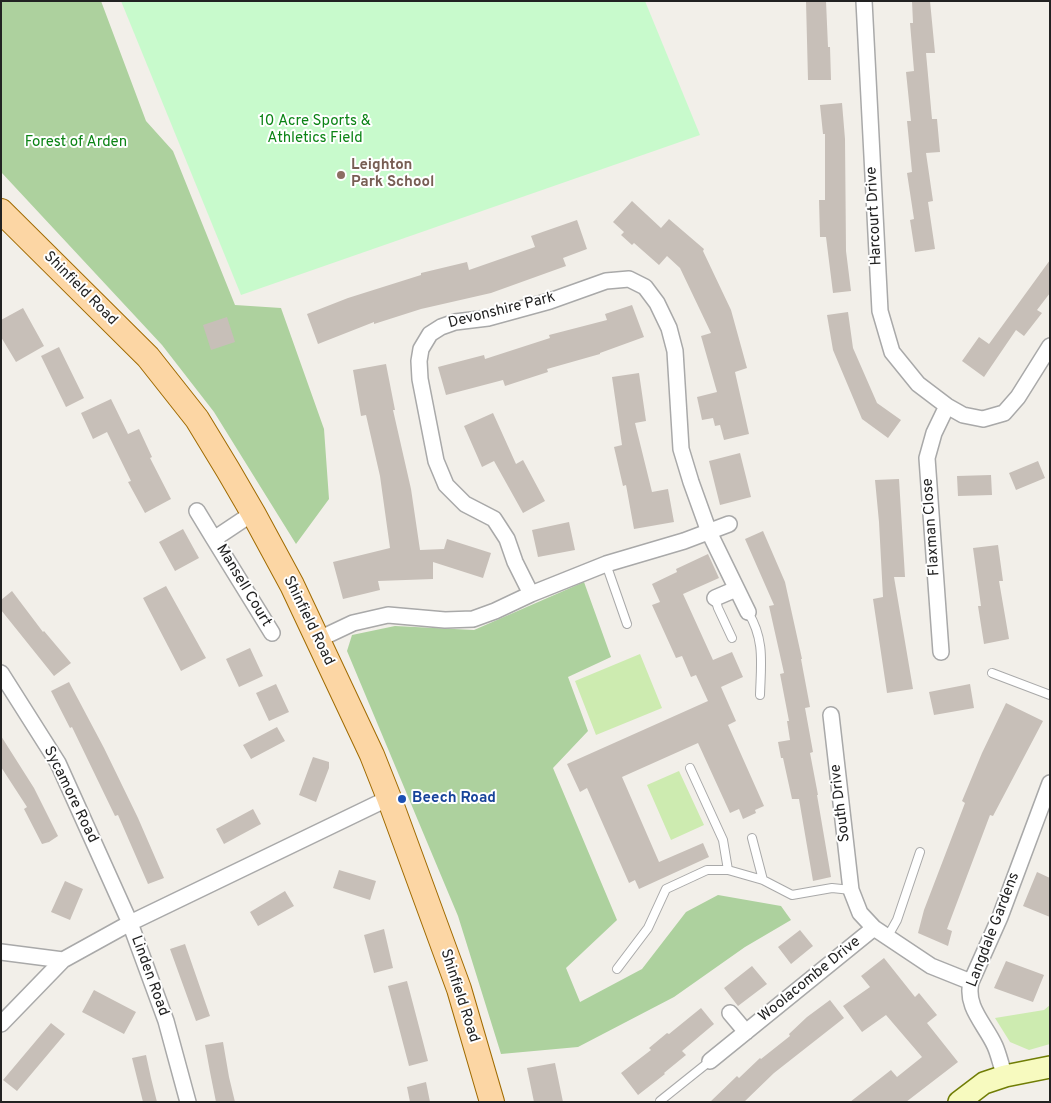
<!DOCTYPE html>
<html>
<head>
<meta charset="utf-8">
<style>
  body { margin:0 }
  #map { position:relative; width:1051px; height:1103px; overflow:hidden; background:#f2efe9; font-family:Overpass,sans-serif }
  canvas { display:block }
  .frame { position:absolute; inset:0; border:2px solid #222; pointer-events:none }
</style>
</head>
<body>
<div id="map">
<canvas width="1051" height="1103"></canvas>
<div class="frame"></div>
</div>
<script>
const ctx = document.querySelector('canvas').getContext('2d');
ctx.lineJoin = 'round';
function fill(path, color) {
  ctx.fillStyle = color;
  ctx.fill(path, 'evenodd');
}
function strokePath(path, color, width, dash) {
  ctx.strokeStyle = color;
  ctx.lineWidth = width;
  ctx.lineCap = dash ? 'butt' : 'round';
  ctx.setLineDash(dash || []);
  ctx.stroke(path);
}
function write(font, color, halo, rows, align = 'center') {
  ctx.font = font + ' Overpass,sans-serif';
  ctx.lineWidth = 4;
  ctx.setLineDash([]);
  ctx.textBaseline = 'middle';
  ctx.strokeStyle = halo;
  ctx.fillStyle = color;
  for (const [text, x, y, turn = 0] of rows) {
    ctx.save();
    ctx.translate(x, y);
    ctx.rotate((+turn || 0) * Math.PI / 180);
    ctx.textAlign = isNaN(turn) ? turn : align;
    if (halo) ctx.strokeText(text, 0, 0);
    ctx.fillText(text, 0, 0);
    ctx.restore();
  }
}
fill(new Path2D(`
  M640 654 662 708 596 735 575 681Z
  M679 771 704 825 671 840 647 785Z
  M1050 1005V1044L1029 1050 1010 1042 995 1018 1044 1010Z`), '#cdebb0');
fill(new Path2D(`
  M1 1H101L146 121 173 151 235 305 281 308 324 429 329 499 296 544 214 412 162 345 1 172Z
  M584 582 611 657 568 677 588 731 553 768 617 920 566 968 580 1002 642 969 686 912 718 895 781 906 791 920 745 947 674 997 578 1047 501 1054 458 916 347 651 352 635 395 626 474 630Z`), '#add19e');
fill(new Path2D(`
  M121 1H645L700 135 241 295Z`), '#c8facc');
fill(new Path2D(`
  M806 1H826L828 47H830L831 80H808Z
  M912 1H930L935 53H926L932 119H937L940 152 926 153 933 201 928 202 935 249 915 252 910 220 914 219 907 173 912 172 907 121H911L906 72 914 71 910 23H913Z
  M842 103 845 139 846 251 851 291 833 293 826 237H820L819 200H825V134H823L820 105Z
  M632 201 661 228 669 219 704 249 703 251 731 310 747 368 735 372 749 434 724 440 720 425 715 426 713 418 702 420 697 397 717 392 701 336 711 333 680 268 667 256 659 265 634 243 632 245 621 235 624 232 613 222Z
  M577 220 587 249 563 258 566 266 491 293 421 309 374 324V322L318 344 307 314 348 298 421 275V273L467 262 469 270 535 247 531 236Z
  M1050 260V293L1037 310 1042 313 1024 336 1016 330 984 377 962 361 979 337 989 344Z
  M632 305 644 337 600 353V354L547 369 548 372 505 386 503 380 446 395 438 367 484 355 485 359 550 338 549 335 607 320 605 314Z
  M23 308 44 346 16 362 1 337V320Z
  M848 312 853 348 877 403 901 420 888 438 862 419 833 350 827 315Z
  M227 317 235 342 211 350 203 325Z
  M59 347 84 398 66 407 41 356Z
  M386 364 395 410H393L411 489 420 550 444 549 447 539 491 553 483 578 433 562V579L378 581 380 590 343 599 333 562 390 548 380 476 366 415 361 416 353 370Z
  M639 373 646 421 635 423 652 492 668 489 674 522 634 529 626 485 623 486 614 447 622 445 612 377Z
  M111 399 128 434 139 429 152 457 150 458 171 499 145 513 128 482 131 481 107 432 93 439 81 413Z
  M493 413 516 464 523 460 545 501 523 513 494 461 482 467 464 426Z
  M740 453 751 497 720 505 709 461Z
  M1038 461 1045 478 1016 490 1009 473Z
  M991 475 992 495 958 496 957 476Z
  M899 479 905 577H894L913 689 887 693 873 599 883 597 879 522 875 480Z
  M569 522 575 550 538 557 532 530Z
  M183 529 199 558 175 571 159 542Z
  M763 531 785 582 802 659H801L810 707 805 708 813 752 810 753 818 795H817L831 877 813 881 799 799H792L783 758H781L778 742 790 740 787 721H789L780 674 784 673 769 606 774 605 745 539Z
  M998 545 1003 581H999L1009 639 984 644 978 606H981L973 548Z
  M708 554 719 578 683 594 713 660 732 652 743 677 721 687 736 721 728 725 764 806 755 810 756 813 743 819 739 809 730 813 698 743 622 777 659 862 703 843 709 857 639 889 635 880 629 883 587 788 580 792 567 764 708 701 696 675 691 677 682 656 676 658 652 605 660 602 652 584 677 572 676 569Z
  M166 586 206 658 181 671 143 598Z
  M12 591 43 632 44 631 71 663 54 676 1 610V600Z
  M250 648 263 676 239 687 226 659Z
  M69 682 104 748 138 818 164 878 148 884 118 815 115 816 72 727 70 728 51 691Z
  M276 684 289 712 269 721 256 693Z
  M970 684 974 708 934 715 929 692Z
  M1006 703 1043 721 993 816 990 815 947 929 952 931 948 946 918 933 924 910 965 803 962 801 982 753Z
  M277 727 285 741 251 759 243 745Z
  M1 736 34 788 58 836 49 842 42 844 24 809 27 807 1 767Z
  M313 757 329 762V768L316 802 299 795Z
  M253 809 261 824 224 844 216 829Z
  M339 870 376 881 370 900 333 888Z
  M1037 872 1050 878V917L1023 906Z
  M65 881 83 889 70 920 51 912Z
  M285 891 294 906 258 926 250 912Z
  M384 929 393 968 374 973 364 935Z
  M800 930 813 946 791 964 778 947Z
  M185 944 210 1016 196 1021 170 949Z
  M884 958 915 997 919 993 937 1015 927 1023 958 1062 906 1102H850L891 1070 897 1077 922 1057 886 1015 862 1032 843 1006 870 987 861 976Z
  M1006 961 1044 975 1033 1002 994 988Z
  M752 966 767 984 738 1006 724 988Z
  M407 981 428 1061 409 1066 388 986Z
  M94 990 136 1012 124 1034 82 1012Z
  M830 1000 844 1018 774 1073 744 1102H710L737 1076 739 1078 760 1058 761 1059 790 1036 789 1034 807 1017Z
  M701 1008 714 1024 682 1051 686 1055 664 1073 665 1074 638 1095 621 1073 651 1050 649 1048 667 1033 669 1034Z
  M51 1023 65 1034 17 1091 3 1080Z
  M223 1042 229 1077 235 1102H216L210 1072 205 1045Z
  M146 1055 151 1078 157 1102H143L132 1058Z
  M555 1063 563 1102H534L527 1068Z
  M426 1082 430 1102H410L407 1087Z`), '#c7bfb8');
const service = new Path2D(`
  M606 564 627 624
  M715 598 718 608 732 638
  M748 612C765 640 761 663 760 695
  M992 673 1050 695
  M690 768 723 840 728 870
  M752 838 763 880
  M888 936 897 920 920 852
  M617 969 648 928 666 889 707 870H728L763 880 792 895 832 888 851 890
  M660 1101 710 1061`);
const minor = new Path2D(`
  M864 1 880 311 892 352 918 384 947 406 963 415 983 419 1004 413 1018 397 1050 346
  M197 511 214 539 253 513
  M214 539 272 633
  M531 594 515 562 507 539 494 519 465 504 446 485 436 461 420 379 419 361 421 349 430 334 441 327 455 322 488 318 550 301 606 281 629 279 645 287 657 303 669 328 675 351 681 449 691 482 709 532 748 612
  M715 598 736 589
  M317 640 353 623 388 615 445 620 473 619 495 611 531 594 606 564 684 541 729 524
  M941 652 927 458 934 433 947 406
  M1 673 58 763 130 923 166 1021 188 1102
  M831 715 851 890 860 913 874 928 931 966 971 982
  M1 952 63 960
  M730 1013 746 1032
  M1 1024 63 960 130 923 389 798
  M710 1061 874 928
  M1005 1076C1001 1066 999 1055 995 1046 985 1024 965 1007 971 982L1000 917 1050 783`);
const secondary = new Path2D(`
  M959 1102 984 1083 1005 1076 1050 1067`);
const primary = new Path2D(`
  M1 211 148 357 197 419 228 470 253 513 292 585 372 755 389 798 459 989 492 1102`);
strokePath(service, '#a9a9a9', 10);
strokePath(minor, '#a9a9a9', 18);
strokePath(secondary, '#707d05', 24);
strokePath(primary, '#a06b00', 26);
strokePath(service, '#fff', 8);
strokePath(minor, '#fff', 15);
strokePath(secondary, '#f7fabf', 21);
strokePath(primary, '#fcd6a4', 24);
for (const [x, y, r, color] of [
  [341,175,5,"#8d6e63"],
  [402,799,5,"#1a4fb4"]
]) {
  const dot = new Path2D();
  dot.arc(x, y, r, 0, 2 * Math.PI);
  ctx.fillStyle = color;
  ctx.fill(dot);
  strokePath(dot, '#fff', 2);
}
write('15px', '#0c8416', '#fff', [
  ["10 Acre Sports &",315,122],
  ["Athletics Field",315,139],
  ["Forest of Arden",76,143]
]);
write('bold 15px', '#785e54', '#fff', [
  ["Leighton",351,166],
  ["Park School",351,183]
], 'left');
write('15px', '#222', '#fff', [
  ["Harcourt Drive",875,216,-93],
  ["Shinfield Road",80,289,45],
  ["Devonshire Park",502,311,-14],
  ["Flaxman Close",932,527,-94],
  ["Mansell Court",243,586,59],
  ["Shinfield Road",308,621,64],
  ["Sycamore Road",70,795,64],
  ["South Drive",841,803,-97],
  ["Langdale Gardens",994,930,-69],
  ["Linden Road",149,976,70],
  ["Woolacombe Drive",810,980,-39],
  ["Shinfield Road",459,996,72]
]);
write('bold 15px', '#164399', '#fff', [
  ["Beech Road",412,799]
], 'left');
</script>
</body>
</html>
